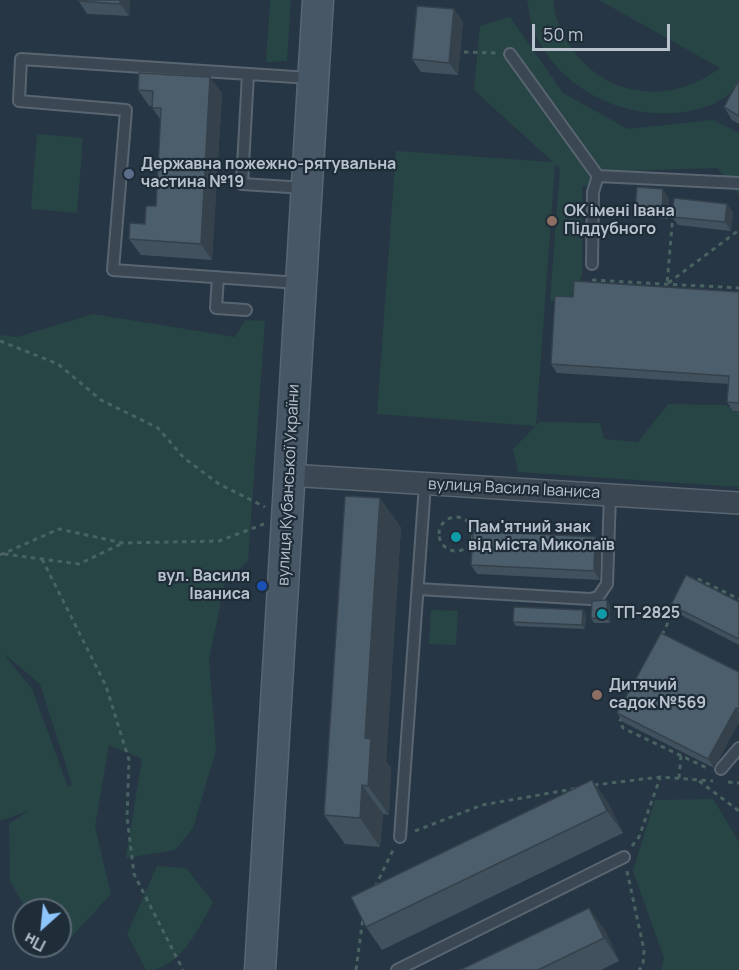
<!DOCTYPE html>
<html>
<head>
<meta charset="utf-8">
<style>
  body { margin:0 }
  #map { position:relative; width:739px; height:970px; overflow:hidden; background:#263644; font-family:Manrope,sans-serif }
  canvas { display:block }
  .north { position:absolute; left:12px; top:898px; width:60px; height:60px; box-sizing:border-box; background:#1f2d39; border:2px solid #5c6974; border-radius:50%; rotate:207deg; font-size:16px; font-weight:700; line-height:24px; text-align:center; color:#b8c2cd }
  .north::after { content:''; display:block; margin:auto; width:21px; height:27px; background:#8ec5fb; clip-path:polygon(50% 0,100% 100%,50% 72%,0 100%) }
  .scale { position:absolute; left:532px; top:24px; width:138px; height:27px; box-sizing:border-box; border:3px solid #b8c2cd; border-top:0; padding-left:8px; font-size:18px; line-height:21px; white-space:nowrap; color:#b8c2cd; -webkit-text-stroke:4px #1f2d39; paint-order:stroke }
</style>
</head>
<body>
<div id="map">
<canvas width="739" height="970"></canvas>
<div class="north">Пн</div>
<div class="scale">50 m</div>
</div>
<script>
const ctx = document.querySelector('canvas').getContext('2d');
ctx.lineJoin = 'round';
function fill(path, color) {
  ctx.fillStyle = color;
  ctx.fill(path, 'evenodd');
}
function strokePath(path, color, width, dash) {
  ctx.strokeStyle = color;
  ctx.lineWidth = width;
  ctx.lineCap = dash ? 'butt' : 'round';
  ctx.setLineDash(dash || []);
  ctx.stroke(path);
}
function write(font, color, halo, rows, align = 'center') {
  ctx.font = font + ' Manrope,sans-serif';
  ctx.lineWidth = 4.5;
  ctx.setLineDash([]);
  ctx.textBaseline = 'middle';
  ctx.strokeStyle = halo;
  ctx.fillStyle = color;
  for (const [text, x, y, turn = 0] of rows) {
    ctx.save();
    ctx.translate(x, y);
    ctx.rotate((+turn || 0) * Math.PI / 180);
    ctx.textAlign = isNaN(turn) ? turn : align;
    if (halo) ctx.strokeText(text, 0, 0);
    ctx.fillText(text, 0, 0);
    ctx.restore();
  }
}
fill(new Path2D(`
  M270 0H291L287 61 266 62Z
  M527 0H554C553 16 562 34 571 47 606 99 672 105 720 68L599 0H739V88C730 93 721 101 711 105 645 130 562 98 534 31 530 22 529 10 527 0Z
  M510 17 563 93 628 129 713 120 739 133V195L717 168 625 171 582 187V276L569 299 550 301 560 168 555 165 536 425 541 422 600 423 604 439 638 442 668 404 726 405 739 410V487L518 472 513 449 536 426 377 414 396 151 553 162 474 90 480 26Z
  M37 134 83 138 77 213 31 209Z
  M93 314 235 337 245 320 265 321 248 561 225 582 209 659 216 750 193 828 175 850 126 858 142 759 109 745 95 827 111 894 54 956 48 946H60V910H27L10 881 9 824 30 810 0 821V335L17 337ZM3 653 40 684 72 784 68 787 32 689Z
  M431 610 458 611 456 645 429 644Z
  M713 799 739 842V970H661L664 958 633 871 655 800Z
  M157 866 186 868 213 902C199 928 180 970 146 970L127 934Z`), '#284545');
const lane = new Path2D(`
  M510 54 598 176 739 183
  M248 74 242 184 305 188
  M592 264 593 192 598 176
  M218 277 216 308 246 310
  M299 283 113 270 126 110 19 101 21 59 310 78
  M418 589 590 599 598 597 607 584 610 495
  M721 769 739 748
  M400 837 425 484
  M397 970 624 857`);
const street = new Path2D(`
  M289 475 739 503`);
const secondary = new Path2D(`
  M260 970 318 0`);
strokePath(lane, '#596571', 14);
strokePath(street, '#596571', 24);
strokePath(secondary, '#596571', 33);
strokePath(new Path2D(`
  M464 52 498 53
  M673 214 667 284 739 230
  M592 280 739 288
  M0 341 58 364 101 400 158 428 184 458 219 484 265 507
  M439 534a17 17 0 1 1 34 0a17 17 0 1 1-34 0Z
  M4 554 79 564 121 544
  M0 555 59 529 123 543 219 541 264 524
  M42 559 106 686 129 760 127 817 134 874 183 970
  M689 579 696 578 739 599
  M662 635 676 606
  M622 717 620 721 623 728 709 769
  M679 778 681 756
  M699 781 739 811
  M728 782 739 783
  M594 785 660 777 713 781
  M415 831 482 805 579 788
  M632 846 639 837 660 778
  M627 871 644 950 643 965 639 970
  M375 887 393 850
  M356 970 363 918`), '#496262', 3, [4.5, 4.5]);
strokePath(lane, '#3b4853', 10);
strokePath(street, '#3b4853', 21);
strokePath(secondary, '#485766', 30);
fill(new Path2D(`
  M78 0H130L129 16 87 14Z
  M454 9 463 22 458 75 421 72 412 59Z
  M739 80V124L732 120 724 107Z
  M138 90 222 93 212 260 141 255 129 239 145 224 156 206 161 120 152 108V106H149Z
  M669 198 668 219 641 217 635 208Z
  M733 212 731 231 678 225 672 217Z
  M739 292V411H733L727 402 729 384 557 373 551 364 573 297Z
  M401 527 386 761 391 768 389 815 383 814 380 847 345 844 324 815Z
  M595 537 601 546 600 580 477 574 471 565Z
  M739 602V645L677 613 671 605Z
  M610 605V623H594L591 618Z
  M586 614 585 629 516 626 513 622Z
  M739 672V722L714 768 623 722 617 713Z
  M592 780 608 803 623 833 382 950 366 927Z
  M605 930 619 961 601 970H460Z`), '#41515d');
fill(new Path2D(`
  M120 0H130L129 16 120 4Z
  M454 9 463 22 458 75 449 63Z
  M210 77 222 93 212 260 201 244Z
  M663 189 669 198 668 219 662 210Z
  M727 204 733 212 731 231 725 222Z
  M380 498 401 527 386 761 391 768 389 815 368 786 365 738Z
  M595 537 601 546 600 580 594 571Z
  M607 600 610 605V623L607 619Z
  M583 610 586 614 585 629 582 625Z
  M736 708 739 712V722L714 768 708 759Z
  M592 780 608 803 623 833 607 811Z
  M362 785 383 814 380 847 360 818Z
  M589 908 605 930 619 961 604 938Z`), '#35424c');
const building = new Path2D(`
  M78 0H120V4L78 1Z
  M417 6 454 9 449 63 412 59Z
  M139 73 210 77 201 244 129 239 130 223 145 224 146 206H156L161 108H152L153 91 138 90Z
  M739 80V116L724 107Z
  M637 187 663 189 662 210 635 208Z
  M674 198 727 204 725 222 672 217Z
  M574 281 739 292V403L727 402 729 376 551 364 555 296 573 297Z
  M345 496 380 498 365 738 371 739 368 786 362 785 360 818 324 815Z
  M473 531 595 537 594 571 471 565Z
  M686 575 739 602V639L671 605Z
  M607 600V619L591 618 592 601Z
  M514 607 583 610 582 625 513 622Z
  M661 633 739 672V709L736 708 708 759 617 713Z
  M592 780 607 811 366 927 351 897Z
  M589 908 604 938 538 970H460Z`);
fill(building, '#4c5e6c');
strokePath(building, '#35424c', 1.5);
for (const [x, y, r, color] of [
  [129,174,6,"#5c6f8a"],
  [552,221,6,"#8d6e63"],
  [456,537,6,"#0f9aa8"],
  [262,586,6,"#1a4fb4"],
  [602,614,6,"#0f9aa8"],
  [597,695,6,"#8d6e63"]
]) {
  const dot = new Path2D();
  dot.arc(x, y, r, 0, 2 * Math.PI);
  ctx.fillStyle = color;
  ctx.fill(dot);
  strokePath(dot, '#1f2d39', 2);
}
write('bold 16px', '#b8c2cd', '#1f2d39', [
  ["Державна пожежно-рятувальна",141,165],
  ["частина №19",141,183],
  ["ОК імені Івана",564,212],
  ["Піддубного",564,230],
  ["Пам'ятний знак",468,528],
  ["від міста Миколаїв",468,546],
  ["вул. Василя",250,577,"right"],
  ["Іваниса",250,595,"right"],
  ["ТП-2825",614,614],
  ["Дитячий",609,686],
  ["садок №569",609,704]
], 'left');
write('16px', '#b8c2cd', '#1f2d39', [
  ["вулиця Кубанської України",289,485,-87],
  ["вулиця Василя Іваниса",514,489,3]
]);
</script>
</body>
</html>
